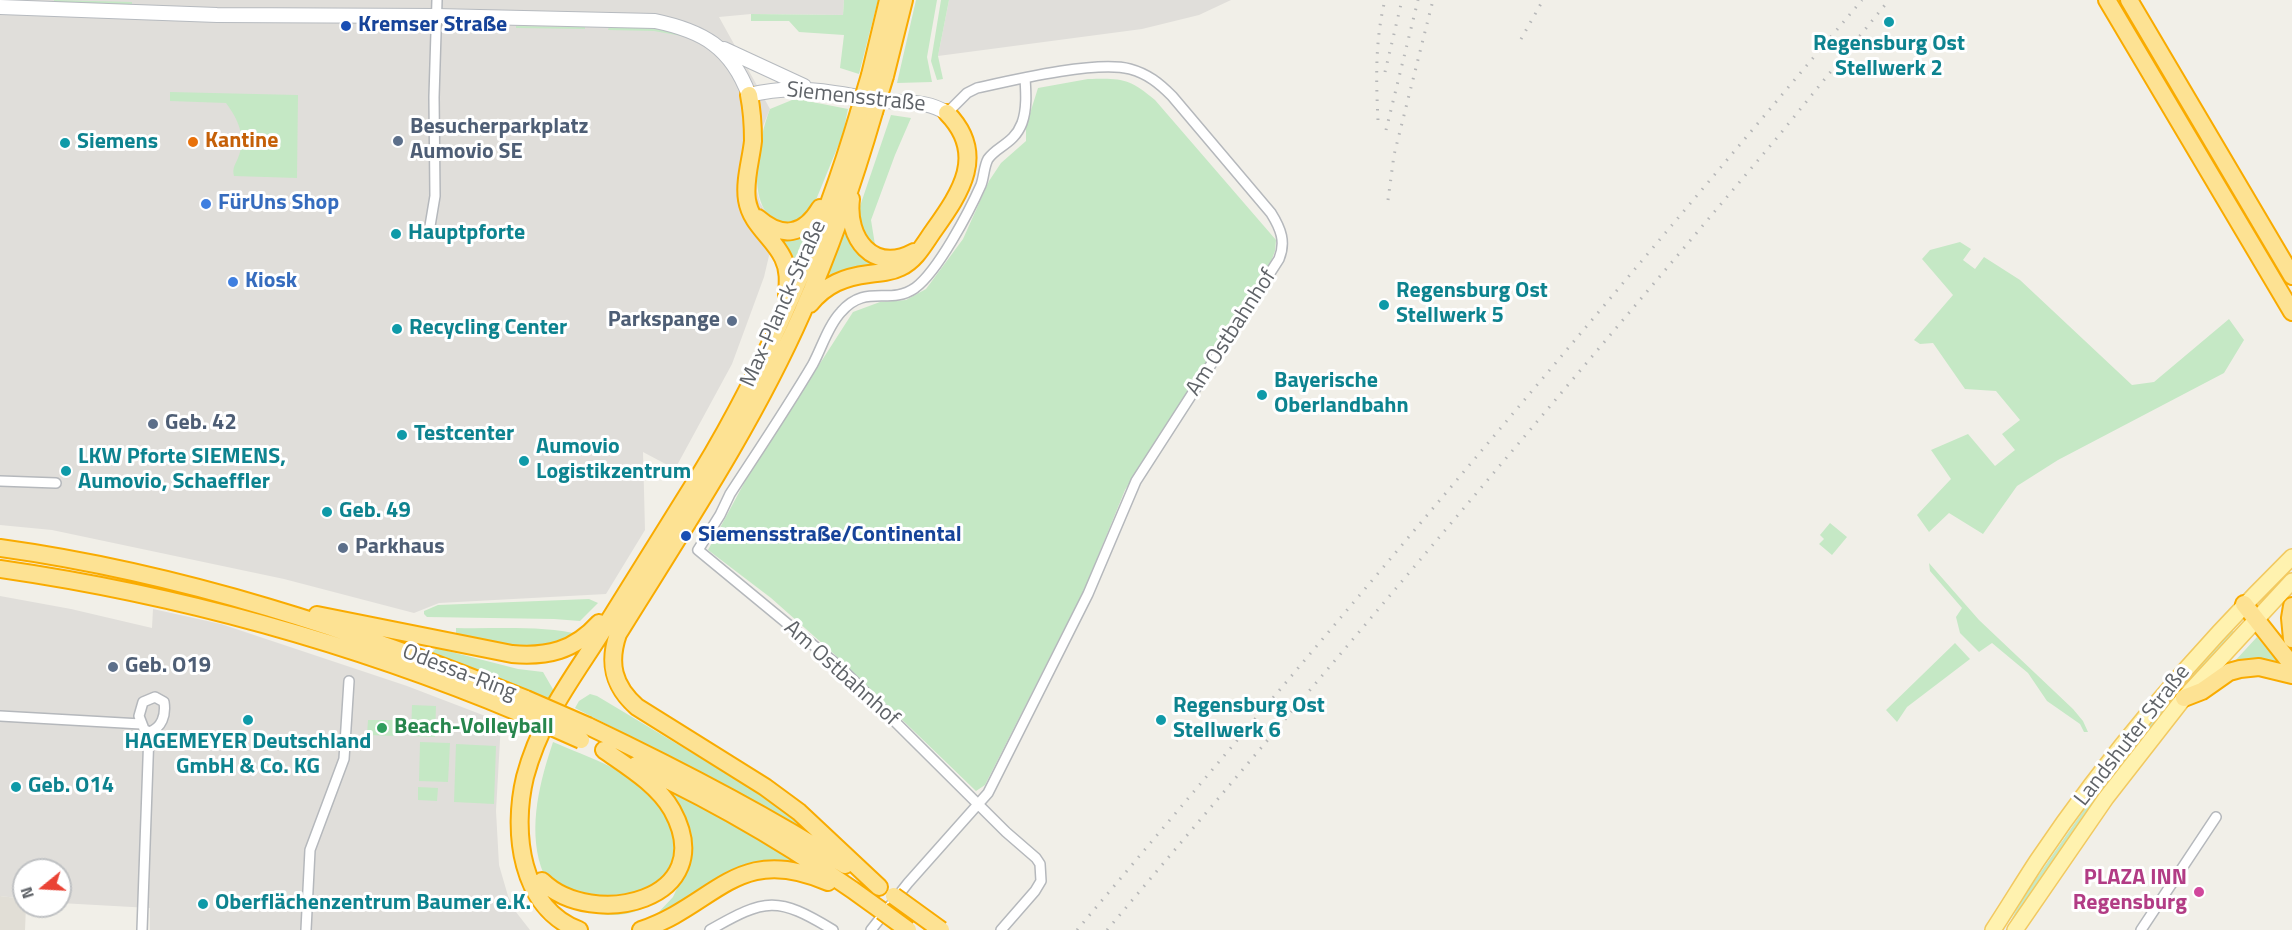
<!DOCTYPE html>
<html>
<head>
<meta charset="utf-8">
<style>
  body { margin:0 }
  #map { position:relative; width:2292px; height:930px; overflow:hidden; background:#f1efe8; font-family:"Titillium Web",sans-serif }
  canvas { display:block }
  .north { position:absolute; left:12px; top:858px; width:60px; height:60px; box-sizing:border-box; background:#fff; border:2px solid #bfc1c3; border-radius:50%; rotate:252deg; font-size:16px; font-weight:700; line-height:24px; text-align:center; color:#5f6368 }
  .north::after { content:''; display:block; margin:auto; width:21px; height:27px; background:#ea4335; clip-path:polygon(50% 0,100% 100%,50% 72%,0 100%) }
</style>
</head>
<body>
<div id="map">
<canvas width="2292" height="930"></canvas>
<div class="north">N</div>
</div>
<script>
const ctx = document.querySelector('canvas').getContext('2d');
ctx.lineJoin = 'round';
function fill(path, color) {
  ctx.fillStyle = color;
  ctx.fill(path, 'evenodd');
}
function strokePath(path, color, width, dash) {
  ctx.strokeStyle = color;
  ctx.lineWidth = width;
  ctx.lineCap = dash ? 'butt' : 'round';
  ctx.setLineDash(dash || []);
  ctx.stroke(path);
}
function write(font, color, halo, rows, align = 'center') {
  ctx.font = font + ' "Titillium Web",sans-serif';
  ctx.lineWidth = 6;
  ctx.setLineDash([]);
  ctx.textBaseline = 'middle';
  ctx.strokeStyle = halo;
  ctx.fillStyle = color;
  for (const [text, x, y, turn = 0] of rows) {
    ctx.save();
    ctx.translate(x, y);
    ctx.rotate((+turn || 0) * Math.PI / 180);
    ctx.textAlign = isNaN(turn) ? turn : align;
    if (halo) ctx.strokeText(text, 0, 0);
    ctx.fillText(text, 0, 0);
    ctx.restore();
  }
}
fill(new Path2D(`
  M0 0H844L843 15 751 14 719 17 770 109 763 126 758 170 757 191 760 203 768 215 777 222 764 277 732 364 675 469 643 452 645 530 606 594 439 603 414 613 284 579 52 530 0 525Z
  M949 0H1231L1199 15 1142 29 938 56Z
  M0 596 71 609 152 628 153 609 221 624 407 686 501 722 496 811 499 865 508 896 516 912 530 930H150V908L60 903V870H24V899L0 896Z`), '#e0deda');
fill(new Path2D(`
  M0 896 24 899V906H26L25 930H0Z`), '#e1ded6');
fill(new Path2D(`
  M54 0 132 2V5L54 3Z
  M844 0H878L859 74 840 68 844 35 799 32 789 21H751V14L843 15Z
  M916 0H937L927 57 932 82 897 83Z
  M941 0H949L938 56 943 79 937 80 931 61Z
  M516 26 585 27V29L516 28Z
  M609 27 653 28 683 34 682 36 654 31 608 30Z
  M1088 79C1121 78 1129 78 1155 100L1276 240 1275 251 1269 267 1125 490 1085 588 985 785 976 791 833 653 771 598 708 550 749 474 853 312 880 302 906 300 926 289 963 239 989 181 1001 163 1026 141V126L1038 88Z
  M170 92 298 95 297 178 234 176C232 168 235 165 238 158 247 138 238 119 226 103L170 101Z
  M792 100H802L848 109 843 134 811 212C805 220 793 227 783 224 742 212 759 137 770 109Z
  M891 115 911 118 895 155 871 220 876 251 862 238 858 212Z
  M845 229 853 245 896 261 825 281Z
  M769 230 807 234 793 268Z
  M1960 242 1971 249 1963 260 1975 269 1984 257 2020 280 2132 385 2154 382 2229 319 2244 340 2224 373 2058 460 2017 486 1983 534 1949 513 1929 532 1917 515 1951 479 1931 450 1968 434 1995 466 2015 450 2002 434 2020 420 1996 391 1965 389 1933 343 1920 344 1914 340 1953 295 1922 259 1930 250Z
  M1830 523 1847 537 1832 555 1819 544 1824 539 1820 535Z
  M1929 563 1979 620 2073 709 2083 721 2088 732H2084L2080 724 2047 701 2028 673 1992 643 1979 652 1960 633 1956 617 1962 608 1930 571Z
  M589 599 598 603 580 621 554 619 427 617 424 614V611L438 605Z
  M456 628C499 629 541 625 583 635L543 648H523L456 638Z
  M2231 629 2234 632C2151 725 2074 824 2008 930H2006L2022 899 2111 771 2145 727Z
  M2257 637 2280 665 2233 663Z
  M1955 643 1970 659 1907 707 1897 722 1886 710Z
  M436 648 518 669 543 672 554 691 550 699 432 653Z
  M590 694 597 696 774 802 799 821 797 827 719 782 575 708 579 701Z
  M412 705 436 706 435 737 411 736Z
  M368 720H397V736L367 735Z
  M420 742 450 743 448 782 419 781Z
  M553 742C587 757 640 774 663 805 667 811 676 840 677 848 677 855 672 864 670 870 667 879 664 892 658 899 622 930 557 914 541 867 528 826 540 781 553 742Z
  M456 744 496 746 494 804 454 802Z
  M418 787 438 788 437 801 418 800Z
  M668 788 709 810 794 859 792 865 656 915 673 897 685 871 665 792Z`), '#c5e8c5');
const street = new Path2D(`
  M430 226 435 196 434 97 437 0
  M0 481 56 483
  M155 697 164 702C166 715 162 728 149 732L144 729 139 716 143 702Z
  M0 716 141 724
  M142 930 149 732
  M306 930 310 850 344 759 349 681
  M710 930C766 898 777 896 833 930
  M871 930 908 883 988 793 1088 594 1136 481 1279 259C1286 242 1281 229 1271 213L1172 96C1159 83 1148 74 1130 69 1097 60 1013 80 977 88L967 93 947 113
  M1001 930 1035 891 1041 881 1040 864 1036 858 1006 832 841 668 698 550 720 515 730 494C758 451 787 408 813 364 822 347 828 326 841 312 866 283 889 306 915 288 938 271 969 212 981 185 984 177 984 166 988 159 997 146 1014 144 1022 123 1027 109 1026 93 1025 78
  M2141 930 2216 817`);
const secondary = new Path2D(`
  M0 7 217 15 436 16 655 21C703 31 731 47 749 95 802 82 836 95 888 101 910 103 927 101 947 113
  M724 49 804 86`);
const primary = new Path2D(`
  M1993 930C2008 907 2022 884 2037 861 2111 751 2198 650 2292 557
  M2015 930 2106 798 2184 698 2292 581`);
const highway = new Path2D(`
  M2107 0 2292 312
  M2129 0 2292 276
  M870 75 888 0
  M885 76 904 0
  M749 95C752 110 753 125 753 141 751 160 744 181 747 200 751 225 773 237 783 258 789 270 788 282 787 295
  M874 112C854 181 831 248 802 313 752 426 683 529 618 634 608 663 613 686 637 707L765 787 799 812 879 887
  M851 199C846 238 873 274 914 252
  M758 218C782 239 804 235 820 208
  M810 304C826 284 845 277 869 274 880 273 891 272 901 267 916 260 924 244 934 230 961 192 987 154 947 113
  M0 548C181 573 358 631 526 699
  M0 569C180 595 352 643 520 713
  M2244 604 2292 665
  M2292 606 2290 618 2292 639
  M317 615 512 654C547 657 574 651 599 623
  M2184 698 2202 691 2229 672 2240 669 2259 667 2292 675
  M588 726C676 768 762 812 845 865
  M636 765C722 805 806 855 882 911
  M542 881C592 930 722 901 672 810 657 784 628 767 604 750
  M579 930C520 908 512 831 525 777 541 717 573 678 605 627 637 576 669 524 701 473 766 366 824 232 859 112
  M641 930C716 905 737 842 828 882`);
strokePath(street, '#b5b8bc', 12);
strokePath(secondary, '#b6babf', 16);
strokePath(primary, '#f2c960', 18);
strokePath(highway, '#f9ab00', 20);
strokePath(street, '#fff', 9);
strokePath(secondary, '#fff', 14);
strokePath(primary, '#fff2af', 15);
strokePath(highway, '#fde293', 16);
strokePath(new Path2D(`
  M1521 39 1543 0
  M1385 72 1402 0
  M1378 120C1376 80 1375 40 1385 0
  M1386 130 1418 0
  M1388 200 1394 155 1433 0
  M1077 930 1862 0
  M1107 930 1776 139 1889 0`), '#b6b7b8', 3, [1.5, 8]);
const highwayBridge = new Path2D(`
  M859 112 870 75
  M874 112 885 76
  M526 699 588 726
  M520 713 581 740
  M894 896 941 930
  M882 911 908 930`);
strokePath(highwayBridge, '#f9ab00', 20, []);
strokePath(highwayBridge, '#fde293', 16);
for (const [x, y, r, color] of [
  [1889,22,6,"#0f9aa8"],
  [346,26,6,"#1a4fb4"],
  [398,141,6,"#5c6f8a"],
  [193,142,6,"#e8710a"],
  [65,143,6,"#0f9aa8"],
  [206,204,6,"#3f7fe0"],
  [396,234,6,"#0f9aa8"],
  [233,282,6,"#3f7fe0"],
  [1384,305,6,"#0f9aa8"],
  [732,321,6,"#5c6f8a"],
  [397,329,6,"#0f9aa8"],
  [1262,395,6,"#0f9aa8"],
  [153,424,6,"#5c6f8a"],
  [402,435,6,"#0f9aa8"],
  [524,461,6,"#0f9aa8"],
  [66,471,6,"#0f9aa8"],
  [327,512,6,"#0f9aa8"],
  [686,536,6,"#1a4fb4"],
  [343,548,6,"#5c6f8a"],
  [113,667,6,"#5c6f8a"],
  [248,720,6,"#0f9aa8"],
  [1161,720,6,"#0f9aa8"],
  [382,728,6,"#2e9e5b"],
  [16,787,6,"#0f9aa8"],
  [2199,892,6,"#d1479c"],
  [203,904,6,"#0f9aa8"]
]) {
  const dot = new Path2D();
  dot.arc(x, y, r, 0, 2 * Math.PI);
  ctx.fillStyle = color;
  ctx.fill(dot);
  strokePath(dot, '#fff', 2);
}
write('bold 22px', '#164399', '#fff', [
  ["Kremser Straße",358,26],
  ["Siemensstraße/Continental",698,536]
], 'left');
write('bold 22px', '#0d838f', '#fff', [
  ["Regensburg Ost",1889,45,"center"],
  ["Stellwerk 2",1889,70,"center"],
  ["Siemens",77,143],
  ["Hauptpforte",408,234],
  ["Regensburg Ost",1396,292],
  ["Stellwerk 5",1396,317],
  ["Recycling Center",409,329],
  ["Bayerische",1274,382],
  ["Oberlandbahn",1274,407],
  ["Testcenter",414,435],
  ["Aumovio",536,448],
  ["Logistikzentrum",536,473],
  ["LKW Pforte SIEMENS,",78,458],
  ["Aumovio, Schaeffler",78,483],
  ["Geb. 49",339,512],
  ["Regensburg Ost",1173,707],
  ["Stellwerk 6",1173,732],
  ["HAGEMEYER Deutschland",248,743,"center"],
  ["GmbH & Co. KG",248,768,"center"],
  ["Geb. O14",28,787],
  ["Oberflächenzentrum Baumer e.K.",215,904]
], 'left');
write('22px', '#5f6368', '#fff', [
  ["Siemensstraße",856,98,6],
  ["Max-Planck-Straße",784,304,-66],
  ["Am Ostbahnhof",1232,333,-57],
  ["Odessa-Ring",459,673,21],
  ["Am Ostbahnhof",841,674,42],
  ["Landshuter Straße",2133,736,-52]
]);
write('bold 22px', '#4e5e75', '#fff', [
  ["Besucherparkplatz",410,128],
  ["Aumovio SE",410,153],
  ["Parkspange",720,321,"right"],
  ["Geb. 42",165,424],
  ["Parkhaus",355,548],
  ["Geb. O19",125,667]
], 'left');
write('bold 22px', '#c56008', '#fff', [
  ["Kantine",205,142]
], 'left');
write('bold 22px', '#366cbe', '#fff', [
  ["FürUns Shop",218,204],
  ["Kiosk",245,282]
], 'left');
write('bold 22px', '#27864d', '#fff', [
  ["Beach-Volleyball",394,728]
], 'left');
write('bold 22px', '#b23c85', '#fff', [
  ["PLAZA INN",2187,879],
  ["Regensburg",2187,904]
], 'right');
</script>
</body>
</html>
